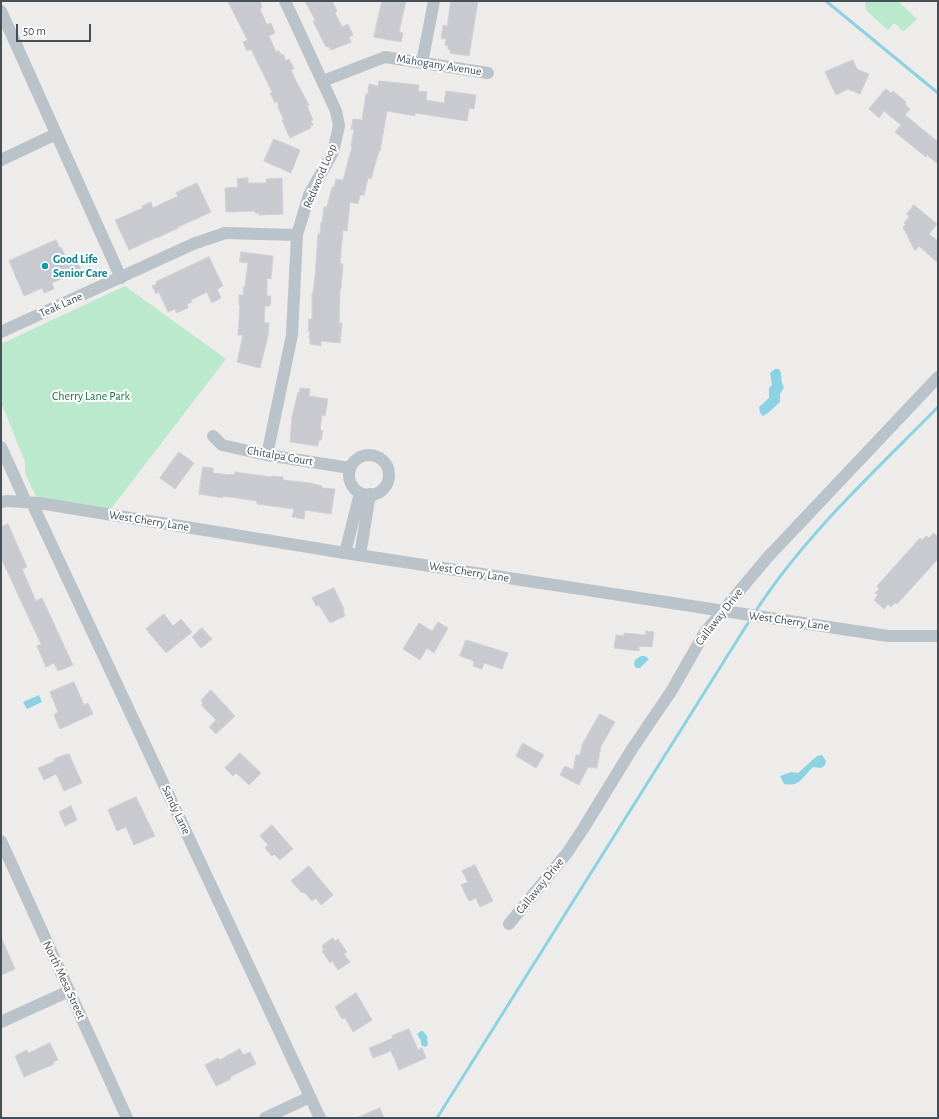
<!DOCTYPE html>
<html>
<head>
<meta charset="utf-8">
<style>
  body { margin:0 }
  #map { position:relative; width:939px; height:1119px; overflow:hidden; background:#eeebeb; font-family:"Alegreya Sans",sans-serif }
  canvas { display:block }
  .frame { position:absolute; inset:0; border:2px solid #454f57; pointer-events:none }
  .scale { position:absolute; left:16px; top:24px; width:75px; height:18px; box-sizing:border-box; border:2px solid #454f57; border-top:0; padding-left:5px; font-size:12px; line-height:14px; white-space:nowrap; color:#454f57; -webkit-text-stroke:3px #fff; paint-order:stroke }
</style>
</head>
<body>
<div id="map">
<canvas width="939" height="1119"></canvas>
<div class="frame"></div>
<div class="scale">50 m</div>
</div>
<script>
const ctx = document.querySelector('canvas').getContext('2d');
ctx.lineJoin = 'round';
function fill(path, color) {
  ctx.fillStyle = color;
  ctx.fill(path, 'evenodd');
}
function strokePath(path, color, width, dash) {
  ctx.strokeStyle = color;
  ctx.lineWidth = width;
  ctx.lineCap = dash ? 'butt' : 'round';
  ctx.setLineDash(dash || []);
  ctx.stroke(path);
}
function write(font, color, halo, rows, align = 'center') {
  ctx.font = font + ' "Alegreya Sans",sans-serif';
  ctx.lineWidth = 4;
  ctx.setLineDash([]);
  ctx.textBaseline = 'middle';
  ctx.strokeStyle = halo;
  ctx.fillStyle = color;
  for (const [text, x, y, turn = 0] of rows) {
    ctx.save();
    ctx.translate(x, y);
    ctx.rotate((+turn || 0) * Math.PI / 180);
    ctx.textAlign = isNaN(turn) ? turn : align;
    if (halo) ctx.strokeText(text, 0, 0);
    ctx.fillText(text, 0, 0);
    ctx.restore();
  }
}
fill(new Path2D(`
  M866 1H898L917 19 904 31 901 30 896 24H893L888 30 867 11 865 5Z
  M125 286 226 359 107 514 39 503 25 473V462L1 402V344Z`), '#bbe9cd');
fill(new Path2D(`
  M775 369H779C783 375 780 381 784 387L780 394V402L768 413 763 416 760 413 759 407 769 398V388L772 385 770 373Z
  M641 656H645L649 659 640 668H636L634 664 635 660Z
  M39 695 42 702 27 709 23 702Z
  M822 755 826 761 825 765 821 768 813 767C802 777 801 787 784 784L780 776 791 772 798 773 817 756Z
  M421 1031H423L427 1036 428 1045 425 1047 421 1045V1041L417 1034Z`), '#8cd2e3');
strokePath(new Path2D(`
  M826 1 938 93
  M757 609C807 533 875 471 938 407
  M437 1118 748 623`), '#8cd2e3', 3);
const building = new Path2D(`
  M228 1H260L262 7 260 9 267 25 271 23 275 33 269 36 276 52 279 51 281 55 283 54 286 61 289 59 294 69 291 70 296 81 309 105 307 106 313 120 311 121 313 125 310 126 311 128 290 138 282 120H284L278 108V101L275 103 270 93 272 92 251 49 247 51 243 42 247 40Z
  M305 1H332L337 11 335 13 342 27 348 24 353 35 349 37 351 42 331 50 328 46 326 47 313 21 315 20Z
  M382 1H406L399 32 403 33 401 42 374 37Z
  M451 1H478L469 56 450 53V50L448 49V46L445 45 446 39 441 38 443 25 447 26Z
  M853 60 857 69 869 74 860 94 848 89 836 95 825 72Z
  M379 81 419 85 418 91 427 92 426 100 444 103 446 91 476 95 474 109 469 108 467 121 415 113V116L387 111 380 151H379L371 179 368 178 364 195H360L358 204 350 202 347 231 343 230 340 263 343 264 341 289H340L339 323H342L340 343 321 341V346L310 344V339L309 338 310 331H308L309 319H312V293H313L315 277 318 234H320L321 222 322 223 324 207H327L332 187H334L336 179 343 180 352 147H351L354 129 351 130 353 119 362 120 366 94H368L369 84 378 86Z
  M886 89 891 93 893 91 906 102 905 104 910 109 905 115 938 142V164L927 155 926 157 895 132 901 125 884 111 879 118 869 109Z
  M274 139 300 150 291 173 264 161Z
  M248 178V183H267L266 179 282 178 283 214 259 215V213H255V211L226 212 225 188 238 187 237 179Z
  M197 183 211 212 178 227V228L157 238V237L129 250 115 220 143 208 142 206 151 202 153 208 178 196 176 193Z
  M914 205 937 224 929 234 938 241V263L919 246 915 251 903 227 906 224 904 223 909 217 907 214Z
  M56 240 60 248 61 247 66 258 74 255 81 270 52 283 54 289 44 293 42 288 24 296 9 261Z
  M241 252 273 256 271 279 267 278V296H271L270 306H265L264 323H269L268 336 260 368 237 362 243 335H238L240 305H239V295H243L244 286H245L248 263 240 262Z
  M209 257 223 286 217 289 221 298 212 303 207 292 191 300 192 302 187 304 188 308 176 313 175 309 168 312 159 292 156 294 152 286 157 284 156 282Z
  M300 388 310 389 309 396 328 399 325 416 322 415 320 430 323 431 321 440H319L318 446 290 442 292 417 298 392H300Z
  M179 452 194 463 175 489 160 478Z
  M203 467 213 468V473L230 475V474L234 475 235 472 271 477V476L283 477V480L310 483 322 486V488L335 489 331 514 305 510 304 519 292 517 294 509 257 504V501L223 496V498L199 494Z
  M8 524 27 567 22 569 36 601 42 598 73 665 58 671 54 663 46 667 37 646 41 644 1 558V527Z
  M934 533 938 537V559L897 604 895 603 891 607 888 604 884 609 874 600 878 595 875 593 879 589 877 586 920 538 922 540 926 536 929 538Z
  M334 588 344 609 343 610 345 616 330 623 319 605 316 606 312 598Z
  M164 614 173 626 181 619 192 632 166 653 146 629Z
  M438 622 448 628 434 653 427 648 420 660 403 649 419 623 432 631Z
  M202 628 212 639 201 648 192 637Z
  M646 631 654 632 652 647 639 646V651L614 648 616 635 624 636V633L646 635Z
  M466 640 508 653 502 669 484 663 482 669 473 666 474 661 460 656Z
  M74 682 84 705 88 703 93 714 60 729 54 715 58 712 50 692Z
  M211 690 235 716 216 734 209 727 216 720 201 705 203 703 201 701Z
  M600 714 615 722 601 746 597 768 588 767 579 785 560 775 565 766 573 770 576 755H580L582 745Z
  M523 743 544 755 536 768 516 756Z
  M240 753 261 773 249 785 236 773 233 776 225 768Z
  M69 754 82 783 64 791 56 774 44 780 38 768 55 761 54 759Z
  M136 797 155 836 134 845 126 827 117 831 108 810Z
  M71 806 77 820 65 826 59 812Z
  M272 825 293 849 280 860 274 854 272 856 265 848 268 845 260 836Z
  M475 865 493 901 480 907 476 898 469 901 461 885 468 882 462 871Z
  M309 866 333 895 321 905 316 898 312 901 304 892 302 893 291 881Z
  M1 937 15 969 1 975Z
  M333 938 335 941 338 939 347 952 344 954 350 962 338 970 332 961 330 963 322 951 324 950 322 946Z
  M356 993 372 1020 353 1032 345 1018 342 1019 335 1007Z
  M409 1029 418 1050 422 1048 426 1058 399 1070 391 1051 373 1058 369 1048 393 1038 392 1036Z
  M50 1043 58 1060 53 1062 54 1064 24 1077 15 1056 27 1050 28 1053Z
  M240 1049 243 1055 250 1052 256 1064 230 1077 231 1079 216 1086 205 1065 218 1058 219 1060Z
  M380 1108 384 1118H357Z`);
fill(building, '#c8cad0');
strokePath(building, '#cfd1d6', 1);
strokePath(new Path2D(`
  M1 11 121 278
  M422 63 434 1
  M323 81 385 57 488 73
  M1 160 56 134
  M1 332 193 244 225 233 297 235
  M213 436 222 445 267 455 350 468
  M1 447 26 502
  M267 455 292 335 297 235 309 195 333 152 339 126 336 111 285 1
  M349 475a20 20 0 1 1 40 0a20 20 0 1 1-40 0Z
  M1 502 8 501 39 503 345 553 888 636H938
  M32 503 320 1118
  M345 553 360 493
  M360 555 370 494
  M1 841 127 1118
  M509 924 567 853 583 829 632 749 672 690 705 632 767 558 938 377
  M1 1022 69 991
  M265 1118 310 1097`), '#bac3ca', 12);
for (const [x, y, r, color] of [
  [45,266,4,"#0f9aa8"]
]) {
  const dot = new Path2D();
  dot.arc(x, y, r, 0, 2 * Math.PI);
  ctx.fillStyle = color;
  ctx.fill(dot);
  strokePath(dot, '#fff', 1.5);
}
write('12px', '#454f57', '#fff', [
  ["Mahogany Avenue",439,65,9],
  ["Redwood Loop",320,176,-67],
  ["Teak Lane",61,305,-24],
  ["Chitalpa Court",280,456,10],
  ["West Cherry Lane",149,521,9],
  ["West Cherry Lane",469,572,9],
  ["Callaway Drive",719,617,-52],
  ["West Cherry Lane",789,621,8],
  ["Sandy Lane",176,810,65],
  ["Callaway Drive",540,886,-51],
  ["North Mesa Street",64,980,65]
]);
write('bold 12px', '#0d838f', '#fff', [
  ["Good Life",53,259],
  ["Senior Care",53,273]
], 'left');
write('12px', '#1d7146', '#fff', [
  ["Cherry Lane Park",91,396]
]);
</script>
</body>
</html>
